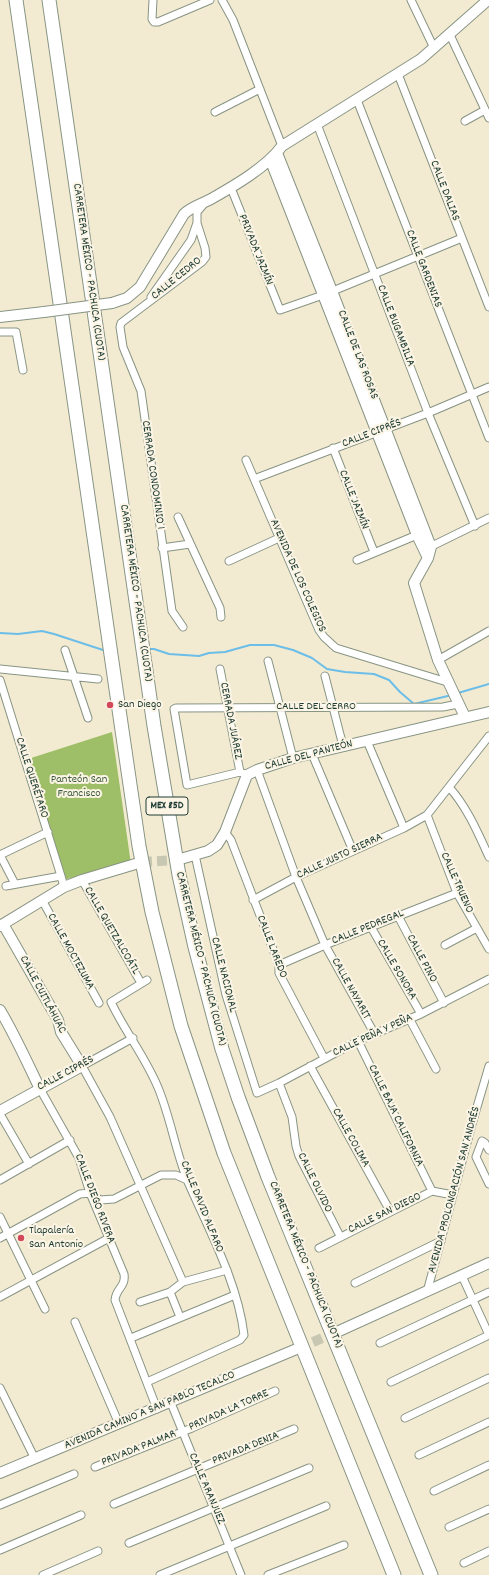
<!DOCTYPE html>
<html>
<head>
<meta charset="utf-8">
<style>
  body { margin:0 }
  canvas { display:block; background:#f2ebd2 }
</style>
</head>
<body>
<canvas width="489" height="1575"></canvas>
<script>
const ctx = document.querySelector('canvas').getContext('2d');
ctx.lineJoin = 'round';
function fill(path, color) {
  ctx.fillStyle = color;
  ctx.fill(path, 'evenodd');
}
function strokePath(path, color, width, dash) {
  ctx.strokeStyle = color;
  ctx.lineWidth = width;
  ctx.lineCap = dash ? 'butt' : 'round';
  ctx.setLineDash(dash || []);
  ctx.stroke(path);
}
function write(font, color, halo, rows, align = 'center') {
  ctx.font = font + ' Dekko,sans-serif';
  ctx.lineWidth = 4;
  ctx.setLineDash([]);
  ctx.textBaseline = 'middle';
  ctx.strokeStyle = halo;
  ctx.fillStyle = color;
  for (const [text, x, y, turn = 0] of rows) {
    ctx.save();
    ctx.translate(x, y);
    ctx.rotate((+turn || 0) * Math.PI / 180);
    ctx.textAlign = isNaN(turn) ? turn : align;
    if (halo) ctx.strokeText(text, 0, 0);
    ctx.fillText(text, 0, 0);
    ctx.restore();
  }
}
fill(new Path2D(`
  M112 732 131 864 63 880 28 759Z`), '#9ebf68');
strokePath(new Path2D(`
  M0 633 18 634 42 631 54 634 103 650
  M147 649H154L169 654 199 656 209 653 225 652 250 645H274L293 650 312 658 327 669 345 672 374 674 389 680 400 692 414 704 452 695
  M458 693 489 684`), '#6cbee8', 2);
strokePath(new Path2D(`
  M142 862 177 860
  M299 1348 339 1331`), '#c8c8b2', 10, [10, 5]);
const street = new Path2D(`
  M153 0 152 19 154 22H158L210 0
  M222 0 233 20 282 146
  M411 0 434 48
  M450 35 489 118
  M398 74 489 307
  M357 100 489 438
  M215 112 260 89
  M465 121 485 110
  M317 124 428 413 475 526
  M231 188 280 310 323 295 462 238
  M151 297 191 240 197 223
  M0 332H16L23 370
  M333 448 374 552
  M246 460 319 630 324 637 336 648 447 682
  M254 479 428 413 489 387
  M178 517 220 608 221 617
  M162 548 190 544
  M428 548 489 518
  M357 560 417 535
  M229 561 279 538
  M183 627 172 611 141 391 123 347 120 327 121 323 202 262 206 257 205 248 197 223V212L203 205
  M65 650 88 718
  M438 660 489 631
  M268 661 293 758
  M0 669 98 679
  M220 669 240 772
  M325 676 343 746
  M0 680 61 876
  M367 741 404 828
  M312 754 353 851
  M257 770 296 877 325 945 374 1033
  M247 775 240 772 187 785 174 709 176 708 443 707 458 704
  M449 787C467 807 478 833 489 857
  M427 815 457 893 489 949
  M225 832 231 840 279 965V973L324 1058
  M0 855 48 832
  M0 855 15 884
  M195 855 226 995 257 1093 279 1083 358 1041 421 1014 489 979
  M82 880 141 983
  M6 886 61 876 64 887
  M42 900 99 1003
  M253 900 296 877 404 828 427 815 489 736
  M398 916 444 1003
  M371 927 421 1014
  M445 945 477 928
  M279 965 325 945 457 893
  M147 980 111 1002C125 1032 147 1059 159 1090 171 1120 176 1153 188 1182 209 1230 238 1283 244 1335L240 1340 147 1382
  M409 1018 436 1069
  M133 1038 82 1066 110 1117 183 1282
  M358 1041 432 1191
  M310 1066 390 1211
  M279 1083 292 1117 296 1146 299 1156 340 1236
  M40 1089 79 1158 90 1193 124 1274C126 1287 116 1288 115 1300L157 1409
  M0 1114 29 1164
  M489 1150 485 1143 482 1141 476 1157 489 1184
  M0 1180 70 1140
  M0 1217 45 1309
  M0 1238 80 1194 90 1193 100 1200 114 1199 161 1175H176L187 1180
  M319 1248 432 1191 453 1195
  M462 1276 489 1335
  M355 1283 441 1241
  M170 1292 180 1317
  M427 1292 472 1124 489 1066
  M0 1297 109 1238
  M140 1302 170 1292 183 1282 227 1270
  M75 1322 119 1424
  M131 1338 235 1295
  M380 1343 489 1292
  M391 1382 489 1335
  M0 1388 35 1459
  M171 1403 241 1575
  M405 1418 489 1378
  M419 1455 489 1422
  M95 1467 192 1428 275 1391
  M434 1491 489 1465
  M114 1504 294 1429
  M0 1505 74 1474
  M449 1527 489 1509
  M129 1543 309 1468
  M0 1550 81 1515
  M464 1563 489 1551
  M43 1575 98 1551
  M160 1575 326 1506
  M268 1575 344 1545`);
const secondary = new Path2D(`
  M277 153 332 291 431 547 428 558 414 583 438 660 465 717
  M270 159 417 535 428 558
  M112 303 127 298 140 287 184 214C191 207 202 204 211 199 234 186 267 167 282 146L421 59 488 0
  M0 317 44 312
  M177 860 208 851 217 845 225 832 247 775 257 770 293 758 489 712
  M0 926 64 887 82 880 142 862
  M0 1010C15 1035 27 1062 40 1089
  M0 1111 82 1066 61 1032 58 1020 3 924
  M339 1331 489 1263
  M0 1473 299 1348`);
const highway = new Path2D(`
  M16 0 117 696 139 846 152 912 181 1026 224 1153 394 1575
  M49 0 154 726 179 875 195 947 222 1049 238 1097 268 1177 431 1575`);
strokePath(street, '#889483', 9);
strokePath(secondary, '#889483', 12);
strokePath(highway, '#889483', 15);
strokePath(street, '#fff', 7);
strokePath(secondary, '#fff', 10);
strokePath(highway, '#fff', 13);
const secondaryBridge = new Path2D(`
  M44 312 112 303`);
strokePath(secondaryBridge, '#889483', 12, []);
strokePath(secondaryBridge, '#fff', 10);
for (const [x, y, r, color] of [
  [110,705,4,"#d1495b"],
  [21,1238,4,"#d1495b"]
]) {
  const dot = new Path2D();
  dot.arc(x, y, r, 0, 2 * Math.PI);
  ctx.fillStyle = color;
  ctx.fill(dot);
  strokePath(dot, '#fcf5e5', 1.5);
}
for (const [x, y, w] of [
  [167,806,42]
]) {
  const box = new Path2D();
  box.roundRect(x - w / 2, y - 9, w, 18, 3);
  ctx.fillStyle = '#fcf5e5';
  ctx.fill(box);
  strokePath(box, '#1f3d34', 1);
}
write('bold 11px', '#1f3d34', null, [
  ["MEX 85D",167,806]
]);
write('12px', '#1f3d34', '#fcf5e5', [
  ["CALLE DALIAS",444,191,69],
  ["PRIVADA JAZMÍN",255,250,68],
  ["CALLE GARDENIAS",423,269,69],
  ["CARRETERA MÉXICO - PACHUCA (CUOTA)",88,272,82],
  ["CALLE CEDRO",177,279,-39],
  ["CALLE BUGAMBILIA",395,326,69],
  ["CALLE DE LAS ROSAS",357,355,69],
  ["CALLE CIPRÉS",372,434,-21],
  ["CERRADA CONDOMINIO 1",152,475,82],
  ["CALLE JAZMÍN",353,500,68],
  ["AVENIDA DE LOS COLEGIOS",297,576,66],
  ["CARRETERA MÉXICO - PACHUCA (CUOTA)",135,593,82],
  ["CALLE DEL CERRO",316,707],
  ["CERRADA JUÁREZ",230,721,79],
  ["CALLE DEL PANTEÓN",309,756,-15],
  ["CALLE QUERÉTARO",31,778,72],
  ["CALLE JUSTO SIERRA",340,857,-25],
  ["CALLE TRUENO",456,883,66],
  ["CALLE PEDREGAL",368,928,-22],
  ["CALLE QUETZALCOÁTL",111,931,60],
  ["CALLE LAREDO",271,947,69],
  ["CALLE MOCTEZUMA",70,952,61],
  ["CARRETERA MÉXICO - PACHUCA (CUOTA)",200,959,76],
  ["CALLE PINO",421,959,62],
  ["CALLE SONORA",396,970,60],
  ["CALLE NACIONAL",223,975,76],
  ["CALLE NAYARIT",350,989,61],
  ["CALLE CUITLÁHUAC",42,995,62],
  ["CALLE PEÑA Y PEÑA",373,1036,-25],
  ["CALLE CIPRÉS",66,1074,-28],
  ["CALLE BAJA CALIFORNIA",395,1116,64],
  ["CALLE COLIMA",350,1138,61],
  ["CALLE OLVIDO",314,1183,64],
  ["AVENIDA PROLONGACIÓN SAN ANDRÉS",455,1190,-75],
  ["CALLE DIEGO RIVERA",94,1199,69],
  ["CALLE DAVID ALFARO",201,1207,68],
  ["CALLE SAN DIEGO",385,1214,-26],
  ["CARRETERA MÉXICO - PACHUCA (CUOTA)",305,1265,68],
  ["AVENIDA CAMINO A SAN PABLO TECALCO",150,1411,-23],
  ["PRIVADA LA TORRE",229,1411,-24],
  ["PRIVADA PALMAR",139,1449,-22],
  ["PRIVADA DENIA",246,1449,-22],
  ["CALLE ARANJUEZ",206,1489,67]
]);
write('12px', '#1f3d34', '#fcf5e5', [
  ["San Diego",118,705],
  ["Tlapalería",29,1231],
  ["San Antonio",29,1245]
], 'left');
write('12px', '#3f5e41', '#fcf5e5', [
  ["Panteón San",79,780],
  ["Francisco",79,794]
]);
</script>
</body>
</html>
